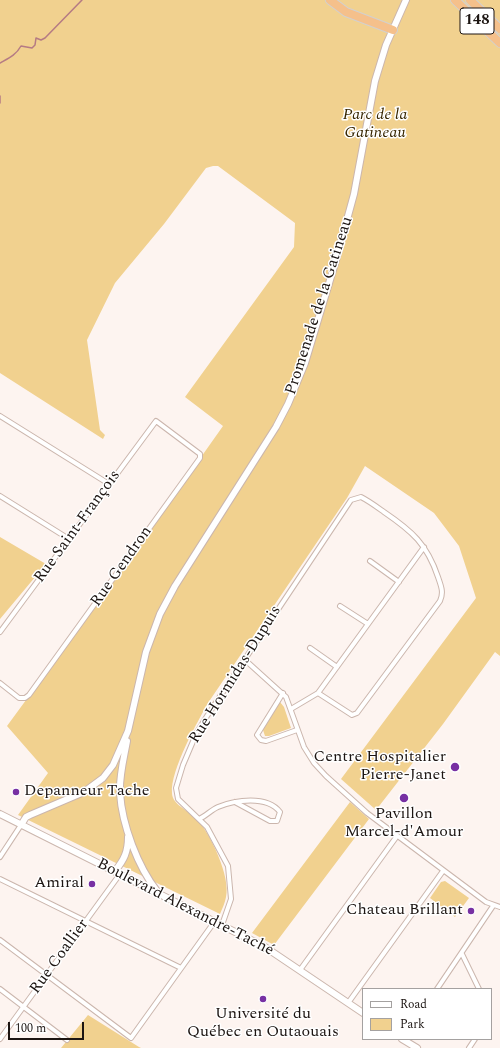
<!DOCTYPE html>
<html>
<head>
<meta charset="utf-8">
<style>
  body { margin:0 }
  #map { position:relative; width:500px; height:1048px; overflow:hidden; background:#fdf4f0; font-family:Spectral,serif }
  canvas { display:block }
  .legend { position:absolute; left:362px; top:988px; width:130px; height:52px; box-sizing:border-box; background:#fff; border:1px solid #a4a1a0; margin:0; padding:5px 7px; list-style:none; font-size:12px; color:#1c1512 }
  .legend li { display:flex; align-items:center; gap:8px; height:20px }
  .legend b { width:20px; border:1px solid #a4a1a0 }
  .scale { position:absolute; left:8px; top:1022px; width:76px; height:18px; box-sizing:border-box; border:2px solid #1c1512; border-top:0; padding-left:5px; font-size:12px; line-height:14px; white-space:nowrap; color:#1c1512; -webkit-text-stroke:3px #fff; paint-order:stroke }
</style>
</head>
<body>
<div id="map">
<canvas width="500" height="1048"></canvas>
<ul class="legend">
<li><b style="height:5px;background:#fff"></b>Road</li>
<li><b style="height:11px;background:#f1d18f"></b>Park</li>
</ul>
<div class="scale">100 m</div>
</div>
<script>
const ctx = document.querySelector('canvas').getContext('2d');
ctx.lineJoin = 'round';
function fill(path, color) {
  ctx.fillStyle = color;
  ctx.fill(path, 'evenodd');
}
function strokePath(path, color, width, dash) {
  ctx.strokeStyle = color;
  ctx.lineWidth = width;
  ctx.lineCap = dash ? 'butt' : 'round';
  ctx.setLineDash(dash || []);
  ctx.stroke(path);
}
function write(font, color, halo, rows, align = 'center') {
  ctx.font = font + ' Spectral,serif';
  ctx.lineWidth = 3;
  ctx.setLineDash([]);
  ctx.textBaseline = 'middle';
  ctx.strokeStyle = halo;
  ctx.fillStyle = color;
  for (const [text, x, y, turn = 0] of rows) {
    ctx.save();
    ctx.translate(x, y);
    ctx.rotate((+turn || 0) * Math.PI / 180);
    ctx.textAlign = isNaN(turn) ? turn : align;
    if (halo) ctx.strokeText(text, 0, 0);
    ctx.fillText(text, 0, 0);
    ctx.restore();
  }
}
fill(new Path2D(`
  M0 0H500V656L495 652 443 724 376 810 341 779 476 598 459 546 434 513 365 466 347 498 210 700C198 720 170 771 172 793 172 805 190 811 197 819 210 833 231 877 226 897 225 903 222 909 220 914L18 815 48 773 7 726 122 569 223 426 185 397 294 247 295 223 218 166H213L206 168 164 224 115 283 87 340 100 430 105 435 103 439 0 373Z
  M0 537 46 564 0 619Z
  M280 702 284 707 291 728 269 736H265L263 730Z
  M350 802 369 819 274 945 252 933Z
  M445 881 469 898 455 917 430 898 441 882Z
  M88 1015 139 1047 141 1048H61Z`), '#f1d18f');
strokePath(new Path2D(`
  M0 63C9 58 16 55 21 46L32 48 35 45 36 38 41 40 45 38 82 0
  M0 96V103`), '#b57b84', 1.5);
const street = new Path2D(`
  M0 416 109 484
  M0 496 69 539
  M370 561 399 582
  M340 606 368 624
  M0 632 156 421 200 454V458L29 695 25 698H19L0 683
  M310 648 337 667
  M244 659 286 697 304 747 314 763 326 776 367 813 486 902 500 907
  M283 693 257 735 261 740 266 741 297 730
  M291 709 318 693 424 547
  M199 819C206 816 211 810 218 807 235 800 267 795 280 812L277 821H270L235 802
  M0 857 21 825
  M0 879 181 968
  M222 925 231 899 228 866 207 827 178 799 176 788 183 765 197 732 207 716 351 500 361 497C369 501 377 507 384 512 412 531 427 544 438 577 441 586 444 592 440 601L357 713 352 715 318 693
  M0 940 131 1038 215 921
  M462 954 479 989
  M300 970 397 836
  M0 989 67 1040
  M437 989 493 906
  M348 1003 443 871
  M0 1039 120 874
  M469 1048 475 1039`);
const secondary = new Path2D(`
  M127 741C124 758 119 776 120 793 122 825 138 867 157 891
  M0 814 265 947 363 1013
  M21 825 26 817 30 815 84 792 103 778 113 765 128 731 146 652 160 614 175 586 276 427 288 404 305 363 336 260 354 194 375 81 386 45 406 0
  M115 871C124 860 128 852 128 837
  M402 1039 417 1048`);
const highway = new Path2D(`
  M330 0 346 12 393 30
  M455 0 500 43
  M470 0 500 29`);
strokePath(street, '#cbb6ad', 6);
strokePath(secondary, '#cbb6ad', 8);
strokePath(highway, '#d2d0d0', 10);
strokePath(street, '#fff', 4);
strokePath(secondary, '#fff', 6);
strokePath(highway, '#f5c08b', 8);
for (const [x, y, r, color] of [
  [455,767,5,"#7730a3"],
  [16,792,4,"#7730a3"],
  [404,798,5,"#7730a3"],
  [92,884,4,"#7730a3"],
  [471,911,4,"#7730a3"],
  [263,999,4,"#7730a3"]
]) {
  const dot = new Path2D();
  dot.arc(x, y, r, 0, 2 * Math.PI);
  ctx.fillStyle = color;
  ctx.fill(dot);
  strokePath(dot, '#fff', 1.5);
}
for (const [x, y, w] of [
  [477,21,34]
]) {
  const box = new Path2D();
  box.roundRect(x - w / 2, y - 13, w, 26, 3);
  ctx.fillStyle = '#fff';
  ctx.fill(box);
  strokePath(box, '#1c1512', 1);
}
write('bold 15px', '#1c1512', null, [
  ["148",477,21]
]);
write('italic 16px', '#372600', '#fff', [
  ["Parc de la",375,116],
  ["Gatineau",375,134]
]);
write('16px', '#1c1512', '#fff', [
  ["Promenade de la Gatineau",320,306,-72],
  ["Rue Saint-François",78,527,-54],
  ["Rue Gendron",122,567,-55],
  ["Rue Hormidas-Dupuis",236,675,-58],
  ["Boulevard Alexandre-Taché",185,908,27],
  ["Rue Coallier",60,957,-54]
]);
write('16px', '#1c1512', '#fff', [
  ["Centre Hospitalier",446,758],
  ["Pierre-Janet",446,776],
  ["Depanneur Tache",24,792,"left"],
  ["Pavillon",404,815,"center"],
  ["Marcel-d'Amour",404,833,"center"],
  ["Amiral",84,884],
  ["Chateau Brillant",463,911],
  ["Université du",263,1015,"center"],
  ["Québec en Outaouais",263,1033,"center"]
], 'right');
</script>
</body>
</html>
